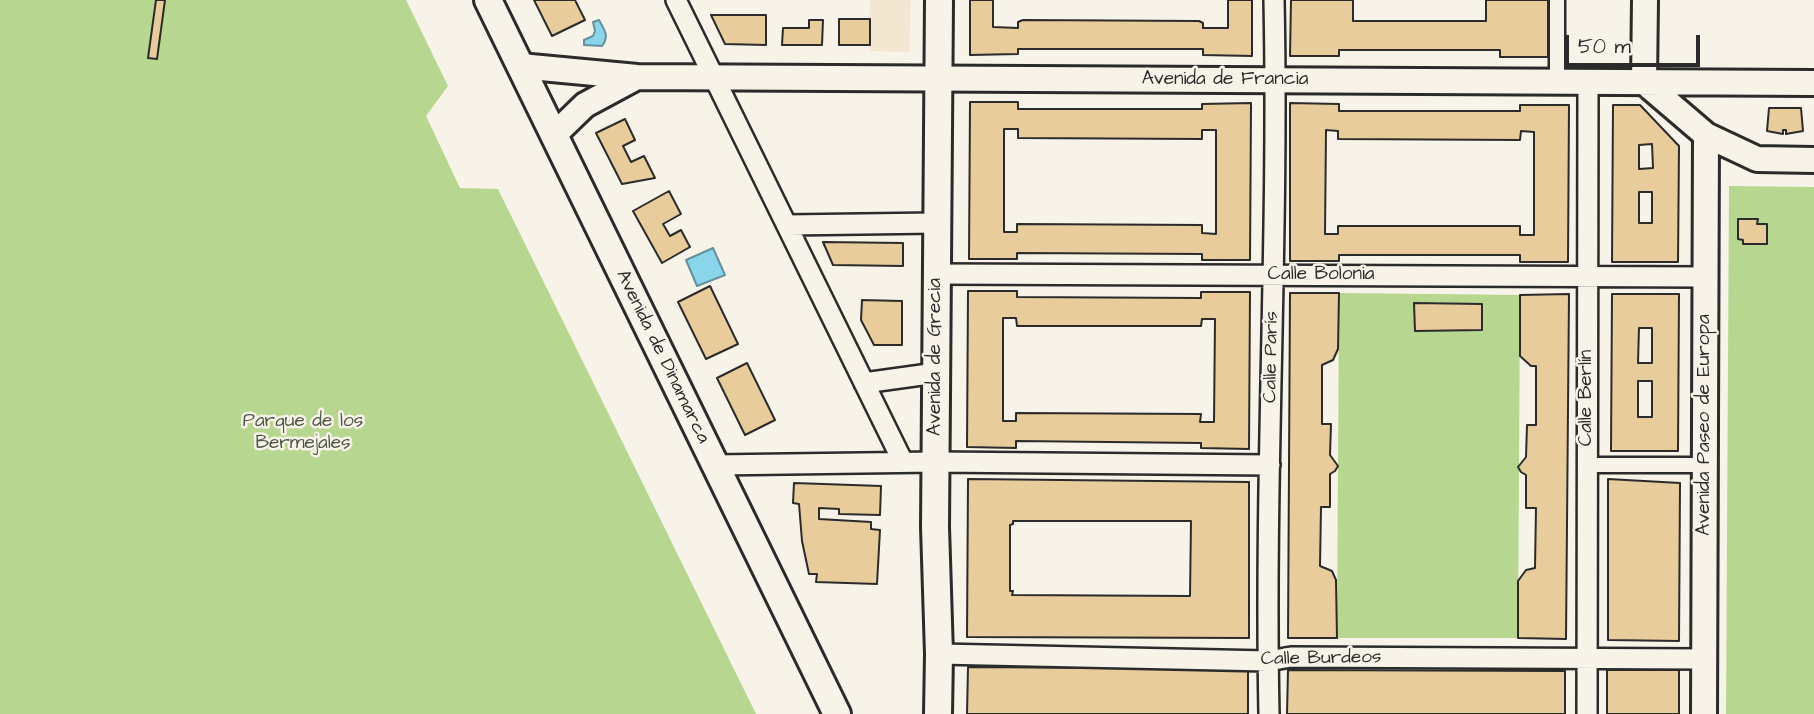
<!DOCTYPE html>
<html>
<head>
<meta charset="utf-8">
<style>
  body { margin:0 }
  #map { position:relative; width:1814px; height:714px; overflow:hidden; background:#f7f3e8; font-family:"Architects Daughter",sans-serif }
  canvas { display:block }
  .scale { position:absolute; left:1565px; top:35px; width:135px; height:32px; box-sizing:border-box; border:4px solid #2b2b2b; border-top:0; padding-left:9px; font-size:21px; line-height:24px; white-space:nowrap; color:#2b2b2b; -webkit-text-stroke:5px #f7f3e8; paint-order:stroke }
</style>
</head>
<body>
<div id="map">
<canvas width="1814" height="714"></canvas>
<div class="scale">50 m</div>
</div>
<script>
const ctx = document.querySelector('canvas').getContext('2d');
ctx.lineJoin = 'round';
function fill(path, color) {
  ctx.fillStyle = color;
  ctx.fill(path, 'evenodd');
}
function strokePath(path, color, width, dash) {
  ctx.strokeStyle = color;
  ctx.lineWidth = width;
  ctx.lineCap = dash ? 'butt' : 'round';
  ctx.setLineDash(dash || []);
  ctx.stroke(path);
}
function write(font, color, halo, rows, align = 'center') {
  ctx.font = font + ' "Architects Daughter",sans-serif';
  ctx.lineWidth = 5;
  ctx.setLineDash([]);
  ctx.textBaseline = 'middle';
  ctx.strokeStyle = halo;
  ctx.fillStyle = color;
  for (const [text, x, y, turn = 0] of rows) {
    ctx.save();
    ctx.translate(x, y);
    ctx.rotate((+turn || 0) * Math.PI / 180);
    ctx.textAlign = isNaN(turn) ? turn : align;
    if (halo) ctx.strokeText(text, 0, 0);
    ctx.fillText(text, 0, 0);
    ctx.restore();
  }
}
fill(new Path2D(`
  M870 0H911L909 52 869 51Z`), '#f3e7d1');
fill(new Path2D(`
  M0 0H406L448 86 426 116 460 188 498 189 756 714H0Z
  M1729 186 1814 187V714H1726Z
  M1339 293 1520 295 1518 638H1337Z`), '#b7d68f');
const water = new Path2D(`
  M599 20C604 29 610 36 602 46L584 45V40L593 36 595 31 593 22Z
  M713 248 725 275 697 286 686 260Z`);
fill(water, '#89d5e9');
strokePath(water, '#63919d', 2);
const building = new Path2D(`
  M156 0H165L157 59 148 58Z
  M534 0H575L585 20 552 36Z
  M970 0H993V27L1018 28V22L1023 20 1199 21 1203 23V28H1228V0H1252V56L1203 55V49H1018V54L970 55Z
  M1291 0H1353V21H1486V0H1548V57H1500V50H1339V56H1290Z
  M711 15H766V45L725 44Z
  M839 19H870V45H839Z
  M809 20H823L822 45H782L783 28H809Z
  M970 102H1018V109H1202V104L1251 103 1250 260H1202V254L1017 253V259H969ZM1004 129H1018V138L1202 139V130H1216V234L1202 233V225L1017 224V232H1004Z
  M1290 103 1339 104V111H1520V105H1569L1568 262H1520V255H1339V261H1290ZM1326 130 1338 131V139L1520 140 1521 131 1534 132V235H1520V226H1338V234H1325Z
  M1613 105H1640L1679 146 1678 262H1612ZM1652 144 1653 168 1639 169V145ZM1639 192H1652V223H1639Z
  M1769 108H1801L1803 131 1786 134V130H1783V134L1767 131Z
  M625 119 635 140 623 146 631 162 644 156 655 178 622 184 596 133Z
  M669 191 681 214 663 224 670 236 681 230 690 247 662 263 633 211Z
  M1738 219H1758L1757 224H1767V244H1743V240L1738 239Z
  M823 242 903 243V266L833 265Z
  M710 286 738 344 706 359 678 302Z
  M968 291H1017V297L1201 298V292H1250L1249 449 1201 448V443L1016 441V448L967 447ZM1003 318H1016L1017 326H1201L1202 319H1215L1214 422H1200L1201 414 1016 413V421H1003Z
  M1290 293H1339L1338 349 1333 360 1322 365V424H1331L1330 455 1338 466 1335 471 1330 474V507H1321L1320 566 1332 571 1336 580 1337 638H1288Z
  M1569 294 1566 639 1518 638V581L1526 570 1535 568 1536 508H1526V475L1521 472 1518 467 1526 457 1527 425H1536V366H1531L1520 356V295Z
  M1612 294H1679L1678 451H1611ZM1639 328H1652V363H1638ZM1638 381H1652V417H1638Z
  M862 300 902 301V345H874L861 320Z
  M1414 303 1482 304V330L1415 331Z
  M747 363 775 420 745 435 717 378Z
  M968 479 1249 482V638L967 637ZM1013 521H1191L1190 596 1012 595 1013 591H1010V525L1013 524Z
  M1608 479 1680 483 1679 641 1608 640Z
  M794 483 881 486 880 515 839 514V509L819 508V519L871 522V529L880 530 877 584 816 582 817 574H809L802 541 799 504 793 503Z
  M968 667 1248 669V714H967Z
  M1288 670 1565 671V714H1287Z
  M1607 670H1679V714H1607Z`);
fill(building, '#e9cc9c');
strokePath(building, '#2b2b2b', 2);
const pedestrian = new Path2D(`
  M1557 0V81
  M1587 465H1705`);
const minor = new Path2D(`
  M676 0 903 462
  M787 225 936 223
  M936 274 1706 277
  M864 383 936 373
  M714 465 935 462 1270 465
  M939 654 1268 661 1291 657 1704 659
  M1269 714C1264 476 1279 238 1274 0
  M1587 714 1588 82`);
const tertiary = new Path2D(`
  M1645 0 1644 82 1706 135 1757 159 1814 160
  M520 66 637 77 1814 83
  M554 135 585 105 637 77
  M1704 714 1706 135`);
const secondary = new Path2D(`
  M488 0 837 714
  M938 714 939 654 935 527 939 0`);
strokePath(pedestrian, '#2b2b2b', 19);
strokePath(minor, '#2b2b2b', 24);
strokePath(tertiary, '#2b2b2b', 30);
strokePath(secondary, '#2b2b2b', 32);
strokePath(pedestrian, '#f7f3e8', 14);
strokePath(minor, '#f7f3e8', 19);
strokePath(tertiary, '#f7f3e8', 24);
strokePath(secondary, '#f7f3e8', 26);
write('19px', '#2b2b2b', '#f7f3e8', [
  ["Avenida de Francia",1225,80],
  ["Calle Bolonia",1321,275],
  ["Avenida de Dinamarca",662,357,64],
  ["Avenida de Grecia",936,357,-90],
  ["Calle París",1272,357,-89],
  ["Calle Berlín",1587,398,-90],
  ["Avenida Paseo de Europa",1705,425,-90],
  ["Calle Burdeos",1321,659,-1]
]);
write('19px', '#4e5644', '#f7f3e8', [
  ["Parque de los",303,422],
  ["Bermejales",303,444]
]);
</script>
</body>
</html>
